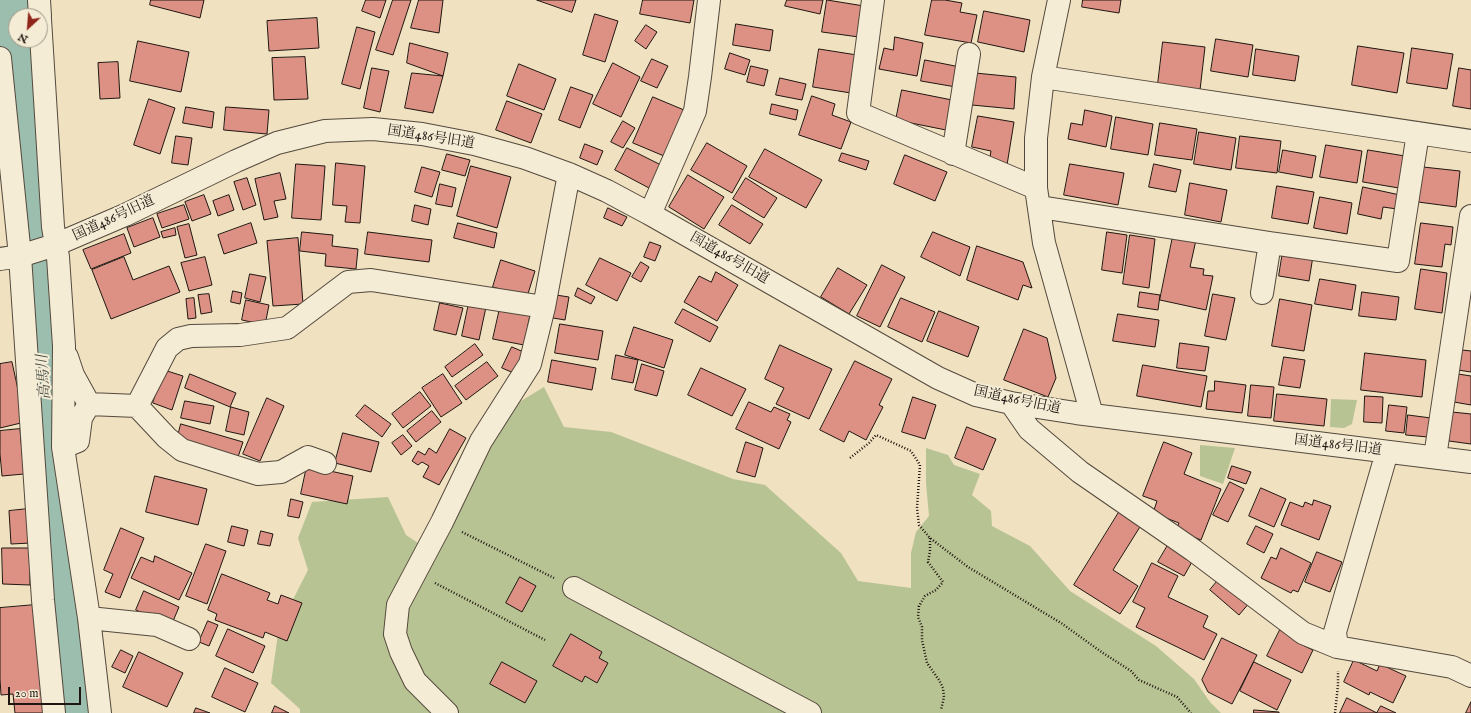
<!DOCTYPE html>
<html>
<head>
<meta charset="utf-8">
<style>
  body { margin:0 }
  #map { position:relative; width:1471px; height:713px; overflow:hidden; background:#f0e1c0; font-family:"IM FELL English",serif }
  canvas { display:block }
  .north { position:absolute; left:8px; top:8px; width:40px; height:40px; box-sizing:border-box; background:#f5ecd6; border:1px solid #a09687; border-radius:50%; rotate:206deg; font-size:11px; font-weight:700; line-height:16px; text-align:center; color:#201611 }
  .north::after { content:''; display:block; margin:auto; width:14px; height:18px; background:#8f2418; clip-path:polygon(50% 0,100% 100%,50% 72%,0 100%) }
  .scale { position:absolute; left:8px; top:687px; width:73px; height:18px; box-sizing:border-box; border:2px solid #201611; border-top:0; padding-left:5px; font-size:12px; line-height:14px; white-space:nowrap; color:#201611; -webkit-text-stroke:3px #f5ecd6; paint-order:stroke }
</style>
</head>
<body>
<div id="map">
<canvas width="1471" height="713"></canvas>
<div class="north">N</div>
<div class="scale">20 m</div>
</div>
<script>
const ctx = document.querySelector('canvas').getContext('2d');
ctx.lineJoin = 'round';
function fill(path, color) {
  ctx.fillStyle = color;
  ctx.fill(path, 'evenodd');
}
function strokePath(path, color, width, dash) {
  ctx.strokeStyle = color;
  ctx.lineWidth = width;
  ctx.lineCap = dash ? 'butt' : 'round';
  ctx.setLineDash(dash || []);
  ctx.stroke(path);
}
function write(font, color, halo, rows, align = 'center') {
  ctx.font = font + ' "IM FELL English","Noto Serif JP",serif';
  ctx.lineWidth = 4;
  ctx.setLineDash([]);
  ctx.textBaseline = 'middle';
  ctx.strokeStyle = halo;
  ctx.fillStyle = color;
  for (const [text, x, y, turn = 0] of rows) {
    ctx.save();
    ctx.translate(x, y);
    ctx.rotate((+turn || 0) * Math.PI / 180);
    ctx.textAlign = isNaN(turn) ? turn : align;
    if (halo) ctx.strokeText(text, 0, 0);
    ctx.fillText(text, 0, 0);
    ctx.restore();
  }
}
fill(new Path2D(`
  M544 387 564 427 611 432 733 479 765 485 841 553 858 581 911 588V553L916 532 929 516 926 483V448L948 455 954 465 980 474 972 495 991 511 992 526 1030 546 1070 591 1156 646 1194 679 1210 702 1221 713H300V709L271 683 279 627 308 570 298 538 312 502 388 497 406 535 436 555 504 421 521 401Z
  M1331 399 1357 400 1352 424 1344 428 1330 427Z
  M1200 445 1235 448 1223 484 1200 476Z`), '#b8c393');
strokePath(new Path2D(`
  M15 0 17 16
  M19 40 33 187 41 303 47 421 50 469 73 713`), '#9bbeaf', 44);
const building = new Path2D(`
  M151 0H204L200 18 150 5Z
  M366 0H386L380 18 362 11Z
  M393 0H411L393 55 376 50Z
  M419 0H443L439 33 411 28Z
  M537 0H576L572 12Z
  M643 0H694L690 23 640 14Z
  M787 0H823L820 14 785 6Z
  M827 0 864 6 859 37 822 32Z
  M932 0H945L962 3 960 12 977 15 971 43 925 35Z
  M1083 0H1121L1119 13 1082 7Z
  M984 11 1030 20 1024 52 978 42Z
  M595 14 618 21 605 62 583 55Z
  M317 18 319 48 269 51 267 21Z
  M736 24 773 30 770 51 733 45Z
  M646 25 657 32 646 49 635 41Z
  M357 27 375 32 360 89 342 84Z
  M895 37 923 43 917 76 879 69 884 48 893 50Z
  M1216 39 1253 45 1248 77 1211 71Z
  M138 41 189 52 181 92 130 81Z
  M1163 42 1205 47 1200 90 1158 84Z
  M410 43 448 53 443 76 407 63Z
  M1358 46 1404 53 1397 93 1352 85Z
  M1412 48 1453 54 1447 89 1407 83Z
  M819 49 857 55 851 93 813 87Z
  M1256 49 1299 56 1295 81 1253 75Z
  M730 53 750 60 745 75 725 69Z
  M305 57 308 99 274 100 272 58Z
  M652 59 668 66 657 88 641 81Z
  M925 60 960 67 956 87 921 81Z
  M118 62 120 98 100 99 98 63Z
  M613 63 640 77 621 117 593 104Z
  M519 64 556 79 544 110 507 96Z
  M751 66 768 70 764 86 747 82Z
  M372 68 389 71 380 112 364 108Z
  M1459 68 1471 70V109L1453 106Z
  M412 73 443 76 433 113 405 108Z
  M975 73 1016 77 1014 109 972 105Z
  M780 78 806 84 802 100 776 95Z
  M571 87 593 95 580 128 559 120Z
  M902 90 952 100 946 130 896 120Z
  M812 96 835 104 832 115 851 122 841 149 799 135Z
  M653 97 684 110 664 156 633 143Z
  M149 99 175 108 160 154 134 145Z
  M507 101 542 114 531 143 496 130Z
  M772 104 798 110 796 120 770 114Z
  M186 107 214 112 212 128 183 123Z
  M226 107 269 110 267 134 224 130Z
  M1085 110 1112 116 1106 147 1068 139 1071 123 1082 125Z
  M978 116 1014 122 1007 165 989 162 991 151 972 147Z
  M1116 117 1153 124 1148 155 1111 149Z
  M623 121 635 128 623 148 611 142Z
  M1160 123 1197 129 1192 160 1155 155Z
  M1199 132 1236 138 1231 170 1194 164Z
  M176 136 192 138 188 165 172 163Z
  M1240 136 1281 141 1277 173 1236 168Z
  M707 143 747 166 732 193 691 170Z
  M585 144 603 151 597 165 580 158Z
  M1326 145 1362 151 1357 183 1320 177Z
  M627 148 661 165 649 188 615 170Z
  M765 149 822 180 806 208 749 177Z
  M1283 150 1316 156 1312 178 1279 172Z
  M1368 150 1405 156 1399 188 1363 182Z
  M842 153 869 161 866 170 839 161Z
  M447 154 470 160 465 176 442 170Z
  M905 155 947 172 935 201 894 184Z
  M336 163 365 166 360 223 345 222 347 206 333 205Z
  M296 164 325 166 321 220 292 218Z
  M1070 164 1124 173 1118 205 1064 195Z
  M1154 164 1181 170 1176 192 1149 187Z
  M471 166 511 177 497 228 457 216Z
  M422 167 440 172 432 197 415 192Z
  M1423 167 1460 171 1456 207 1418 202Z
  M280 173 286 199 274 201 278 217 264 220 255 179Z
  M688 175 724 197 704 229 669 207Z
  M247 178 256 205 243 210 234 182Z
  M746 178 777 198 764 218 733 199Z
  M1190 183 1227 190 1221 222 1185 215Z
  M440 184 456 188 452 207 436 204Z
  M1277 186 1314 192 1308 224 1272 218Z
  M1363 187 1400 195 1397 209 1383 207 1381 219 1358 214Z
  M204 195 211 214 192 221 185 202Z
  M229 195 234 210 218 216 213 201Z
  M1320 197 1352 203 1347 234 1314 228Z
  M184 205 189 219 162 228 157 214Z
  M415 205 431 209 428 225 412 221Z
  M732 205 763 224 750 244 719 225Z
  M608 208 627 217 622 226 604 218Z
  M153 218 160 237 134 247 127 228Z
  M251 223 257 243 224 254 218 235Z
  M458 223 497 233 494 248 454 238Z
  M1421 223 1453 227 1451 245 1445 244 1442 267 1415 264Z
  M189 224 197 255 185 258 177 227Z
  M175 228 176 235 163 238 161 232Z
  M302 232 333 235 332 246 358 249 356 269 325 266 326 254 300 251Z
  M368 232 432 240 429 262 365 254Z
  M933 232 970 247 960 276 921 257Z
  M1107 232 1127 235 1122 273 1102 270Z
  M124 234 131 253 91 269 83 250Z
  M1130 235 1155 239 1149 288 1123 284Z
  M1173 236 1196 240 1190 267 1204 269 1203 275 1213 276 1206 310 1160 300Z
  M298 238 303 304 273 306 267 241Z
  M650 242 661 246 655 261 644 257Z
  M977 246 1023 262 1032 288 1023 285 1018 300 967 280Z
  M1283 251 1313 256 1309 281 1279 276Z
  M124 257 133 280 169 266 180 292 111 319 92 270Z
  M205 257 212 285 189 291 181 263Z
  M600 258 631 273 617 301 586 285Z
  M501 260 535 271 527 297 493 287Z
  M641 262 649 267 641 282 632 277Z
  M882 265 905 277 880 327 857 316Z
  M838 268 867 285 849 314 821 297Z
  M1421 269 1447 273 1442 313 1415 309Z
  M716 272 738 285 717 321 684 302 699 276 711 282Z
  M250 274 266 277 260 302 245 298Z
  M1320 279 1356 285 1352 310 1315 304Z
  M578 288 595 297 591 304 575 296Z
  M233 291 242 293 240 304 231 302Z
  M1140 292 1160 295 1158 310 1138 307Z
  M1362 292 1399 297 1396 320 1359 316Z
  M209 294 212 312 201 314 198 295Z
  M1213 294 1235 298 1226 340 1205 336Z
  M556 295 569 297 565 320 553 318Z
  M194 298 196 318 188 319 186 299Z
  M901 298 935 312 922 342 888 327Z
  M1280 299 1312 305 1304 351 1272 346Z
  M246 300 269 305 265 325 242 320Z
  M440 303 463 308 456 335 434 330Z
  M469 303 486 307 479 340 462 336Z
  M500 308 530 315 524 345 493 339Z
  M683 309 718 327 710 342 675 323Z
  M939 311 979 327 968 357 927 341Z
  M1118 314 1159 320 1155 347 1113 341Z
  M560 324 603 331 598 360 555 353Z
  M634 327 673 340 664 368 625 355Z
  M1024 329 1047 338 1056 378 1048 397 1004 380Z
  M1180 343 1209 347 1205 371 1177 368Z
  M475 344 483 355 452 377 445 367Z
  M780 345 832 369 809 419 776 404 784 388 765 379Z
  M512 347 526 353 516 374 502 368Z
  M1462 350 1471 351V372L1458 370Z
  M1365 353 1426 360 1422 397 1361 390Z
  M616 355 638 360 633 383 612 379Z
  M1284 357 1305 360 1300 388 1279 385Z
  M552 360 596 368 592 390 548 382Z
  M855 361 892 379 879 405 883 407 866 440 849 431 844 442 820 430Z
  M12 362 25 422 0 428V364Z
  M487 362 498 376 466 400 455 386Z
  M642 364 664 371 657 396 635 390Z
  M1143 365 1207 376 1201 407 1137 396Z
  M701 368 746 389 732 416 688 395Z
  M164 370 183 376 172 410 153 403Z
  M190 374 236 393 230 407 185 388Z
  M443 374 462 403 441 417 422 388Z
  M1458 374 1471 376V405L1454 402Z
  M1215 381 1246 385 1242 413 1206 409 1208 391H1214Z
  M1251 385 1274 387 1271 418 1248 416Z
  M420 392 431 406 403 428 392 414Z
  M1277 394 1327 399 1324 426 1274 421Z
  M1365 396 1383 397 1382 423 1364 422Z
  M913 397 936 405 925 439 902 432Z
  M267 398 284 406 260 461 243 454Z
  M185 401 214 406 210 424 181 418Z
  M749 402 771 412 774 407 790 414 787 420 791 422 779 449 736 429Z
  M365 405 391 424 382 437 356 416Z
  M1389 405 1407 407 1404 433 1386 431Z
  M231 407 249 412 244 435 226 431Z
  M432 411 441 422 416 442 407 431Z
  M1452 412 1471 414V444L1449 441Z
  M1408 415 1431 418 1428 437 1406 435Z
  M181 424 243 442 238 457 177 440Z
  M967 427 996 439 983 470 955 458Z
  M20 429 24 474 2 476 0 454V431Z
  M450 429 466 438 439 485 423 477 429 466 422 462 418 465 412 461 418 451 425 455 429 448 436 453Z
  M343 433 379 442 371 472 335 463Z
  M403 435 412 446 401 455 392 443Z
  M746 442 763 448 755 477 737 472Z
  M1164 442 1192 453 1184 474 1221 489 1201 540 1176 530 1179 523 1153 513 1157 501 1143 496Z
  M307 466 353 476 347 504 301 494Z
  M1232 466 1251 472 1246 484 1228 478Z
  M155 476 207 489 198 525 146 512Z
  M1230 482 1244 489 1228 522 1213 515Z
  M1261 488 1286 499 1274 527 1249 516Z
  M291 499 303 502 299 518 288 516Z
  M1314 500 1331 506 1319 540 1281 525 1290 502 1303 507 1305 502 1312 505Z
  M28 509 31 543 11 544 9 511Z
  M1121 509 1143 522 1113 570 1138 586 1120 614 1074 585Z
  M232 526 248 530 244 546 228 542Z
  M1256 526 1273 534 1264 553 1247 544Z
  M121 528 144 538 120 598 105 592 113 574 104 570Z
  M261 531 273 534 270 546 258 544Z
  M206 544 226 551 207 604 186 596Z
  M1168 545 1193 560 1184 576 1158 562Z
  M2 548H30V585L3 584Z
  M1281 548 1311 563 1298 592 1293 590 1291 593 1261 578 1271 557 1276 559Z
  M1317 552 1342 562 1330 592 1305 582Z
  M155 556 192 573 179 600 131 578 141 557 153 562Z
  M1152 563 1178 576 1168 597 1208 616 1203 627 1217 634 1204 660 1136 627 1145 608 1133 602Z
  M222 574 270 593 267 600 278 604 281 595 302 603 287 641 265 632 263 638 215 620 217 614 208 610Z
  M520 577 536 586 522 612 506 603Z
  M1220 578 1250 602 1239 615 1210 590Z
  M144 591 179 607 171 626 136 610Z
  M35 605 44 713H15L13 694 1 695 0 679V608Z
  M208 621 218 625 209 646 199 642Z
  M228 629 265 646 253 673 216 656Z
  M1280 630 1298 639 1296 642 1313 650 1302 673 1267 656Z
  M571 634 602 652 599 658 608 663 597 683 585 676 582 682 553 666Z
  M1222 638 1257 655 1232 704 1208 692 1202 680Z
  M121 650 133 656 125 673 112 667Z
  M139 652 183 673 167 707 123 687Z
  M1354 660 1377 671 1380 664 1406 676 1393 703 1370 692 1369 695 1344 682Z
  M502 662 537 681 525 703 490 684Z
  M1254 662 1291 680 1277 710 1240 691Z
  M225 668 258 683 245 712 212 697Z
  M1347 698 1377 713H1340Z
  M1471 702V713H1466Z
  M275 706 289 713H272Z
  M1381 706 1396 713H1377Z
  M196 708 210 713H194Z
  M1254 710 1279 712V713H1254Z`);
fill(building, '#dc9184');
strokePath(building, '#201611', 1);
const minor = new Path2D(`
  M39 0 40 16
  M873 0 858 113 1036 188
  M1059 0 1043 77 1036 138V188L1044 243 1092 415
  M40 19 53 227 58 257 64 346 63 447 89 618 100 713
  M0 58 20 256 43 600 54 713
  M1043 77 1471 141
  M953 154 969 54
  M1040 207 1270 243 1398 261 1418 133
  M650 214 695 111 700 77 709 0
  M0 259 20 256 55 245 125 215 236 161 277 143 325 131 373 129 422 134 474 144 525 158 569 174 607 191 650 214 938 378 976 395 1011 403 1076 413 1471 462
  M1262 293 1270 243
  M1011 403 1029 429 1080 472 1193 550 1303 633 1337 647 1452 667 1471 676
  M89 404 137 406 167 348 178 339 191 336 240 335 287 328 348 282 371 280 544 307
  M137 406 167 438 182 450 258 474 281 472 308 457 325 463
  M63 447 78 441 81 418 89 404 73 375 67 357
  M1435 457 1471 216
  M574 588 810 713
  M89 618 157 625 189 639
  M1337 647 1335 632 1387 452
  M447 713 415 681 401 652 395 634 398 605 442 522 481 441 530 364 544 307 569 174`);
strokePath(minor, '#54493d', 24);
strokePath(new Path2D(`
  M850 458 869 443 876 435 911 451 920 465 917 508 919 525 930 538 968 567 1061 623 1103 653 1131 671 1139 680 1177 697 1191 713
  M462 532 554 578
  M930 538V551L928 562 943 582 936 590 925 596 919 606 918 617 922 627V640L927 663 939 680 943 688 944 697 941 710
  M435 583 545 640
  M1335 713 1338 685V671`), '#201611', 2.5, [1, 2]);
strokePath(minor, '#f5ecd6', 22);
write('14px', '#201611', '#f5ecd6', [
  ["国道486号旧道",431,138,9],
  ["国道486号旧道",114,219,-25],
  ["国道486号旧道",729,259,30],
  ["国道486号旧道",1017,401,12],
  ["国道486号旧道",1338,446,7]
]);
write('italic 15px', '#4b5148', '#f5ecd6', [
  ["高馬川",45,377,-94]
]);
</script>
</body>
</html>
